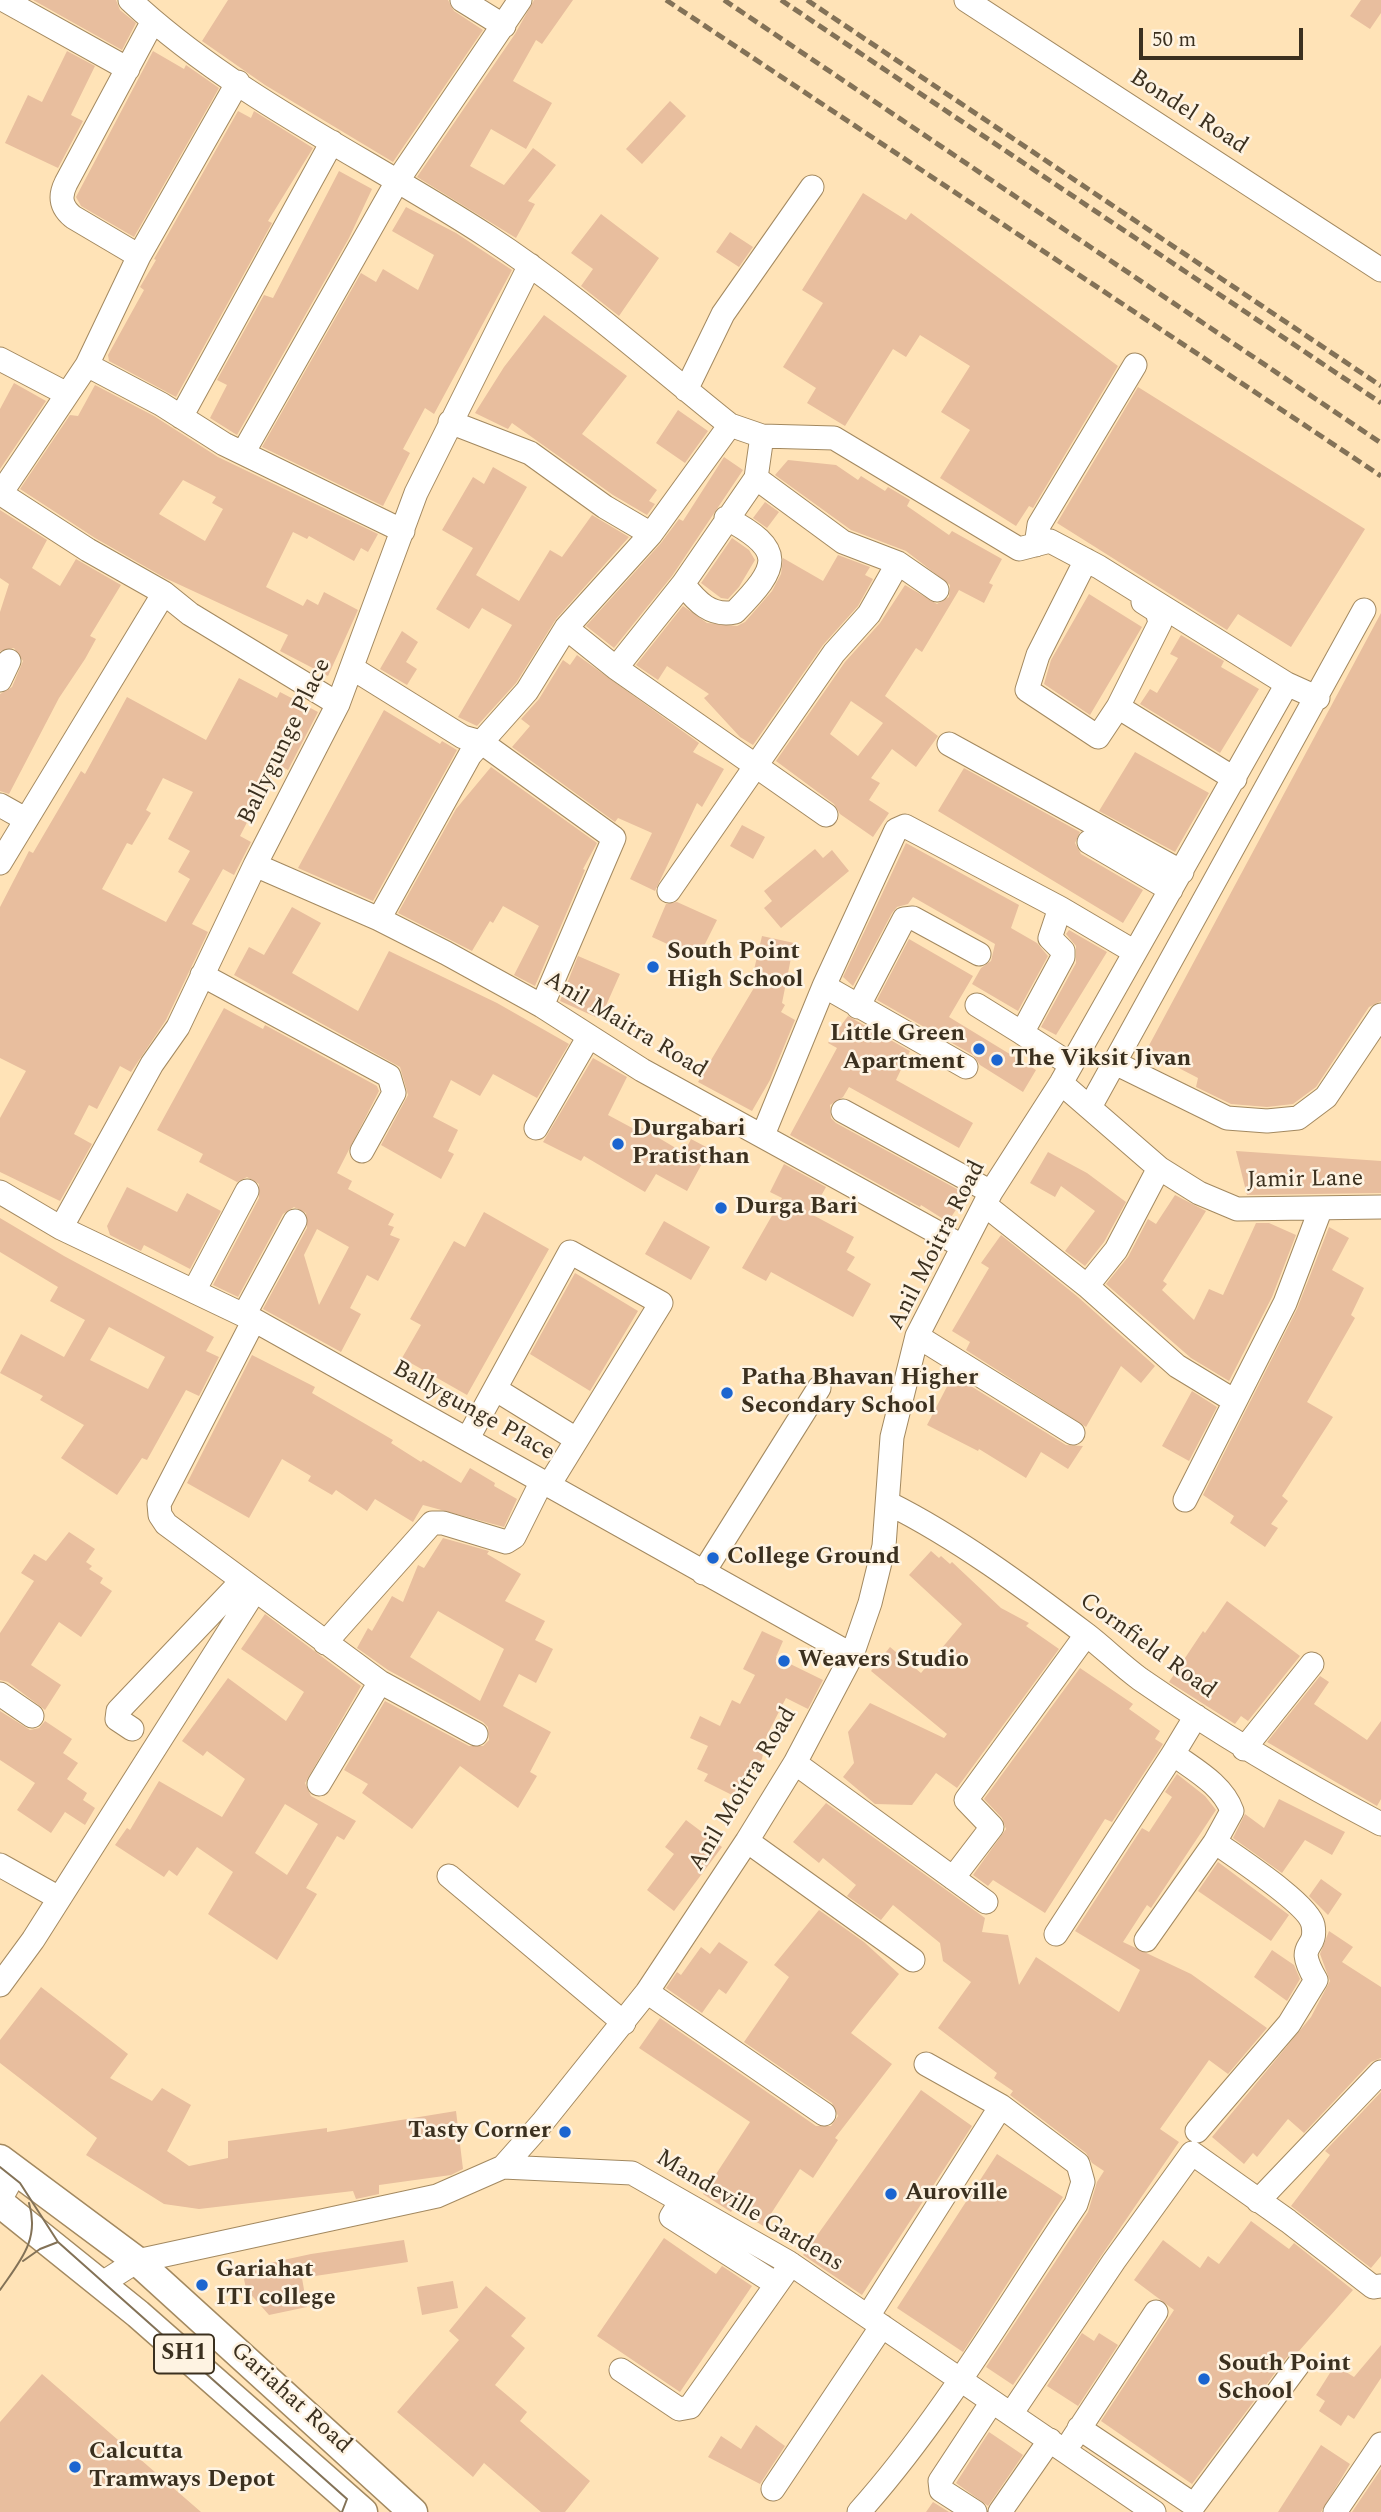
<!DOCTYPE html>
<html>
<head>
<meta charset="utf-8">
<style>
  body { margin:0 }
  #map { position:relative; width:1381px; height:2512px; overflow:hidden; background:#ffe3b7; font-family:Spectral,serif }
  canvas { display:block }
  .scale { position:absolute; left:1139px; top:28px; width:164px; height:32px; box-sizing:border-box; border:4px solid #3b301f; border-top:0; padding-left:9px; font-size:21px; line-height:24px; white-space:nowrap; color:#3b301f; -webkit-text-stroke:5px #fef3e2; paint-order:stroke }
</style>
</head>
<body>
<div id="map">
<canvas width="1381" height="2512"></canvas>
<div class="scale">50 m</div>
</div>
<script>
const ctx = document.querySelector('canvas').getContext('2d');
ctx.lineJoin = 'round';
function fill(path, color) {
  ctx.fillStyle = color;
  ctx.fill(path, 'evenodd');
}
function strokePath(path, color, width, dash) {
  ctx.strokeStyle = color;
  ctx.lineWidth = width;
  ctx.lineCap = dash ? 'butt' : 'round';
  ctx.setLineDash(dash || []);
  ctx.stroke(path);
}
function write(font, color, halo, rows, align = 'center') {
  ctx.font = font + ' Spectral,serif';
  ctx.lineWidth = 5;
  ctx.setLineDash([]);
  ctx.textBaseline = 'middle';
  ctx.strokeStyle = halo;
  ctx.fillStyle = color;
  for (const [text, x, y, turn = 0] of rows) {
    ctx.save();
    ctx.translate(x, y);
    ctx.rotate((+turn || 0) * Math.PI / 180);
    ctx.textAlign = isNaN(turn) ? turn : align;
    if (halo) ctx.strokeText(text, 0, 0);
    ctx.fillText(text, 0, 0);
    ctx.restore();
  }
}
fill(new Path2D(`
  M33 0H116L120 10 136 23 122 50Z
  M228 0H448L454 11 483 30 393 162 265 85 202 41Z
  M534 0H573L542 44 536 40 513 81 552 103 526 149 491 129 470 166 504 185 533 148 556 165 528 201 535 204 516 238 417 177 515 34Z
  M1361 0H1381V13L1370 29 1350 16Z
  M67 51 95 66 71 115 83 121 58 168 5 143 28 95 42 102Z
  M153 51 184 69 186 65 219 88 134 237 81 206 76 197Z
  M670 101 686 116 642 164 626 149Z
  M238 111 251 118 254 111 313 148 268 221 272 223 176 397 109 361 108 355 144 290 140 287 156 260 154 259Z
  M339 171 372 189 349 238 237 435 210 418 227 385 217 380 264 295 273 298Z
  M863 193 906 220 911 213 1118 366 1033 508 1029 506 1016 526 940 478 970 430 941 412 970 366 920 335 906 357 893 349 845 426 807 403 816 388 783 367 823 303 802 290Z
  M406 207 456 233 512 270 434 414 425 408 403 449 410 453 383 506 262 447 361 273 376 282 383 269 418 290 434 255 392 231Z
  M601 214 659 258 619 316 581 286 593 269 571 253Z
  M730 232 753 247 739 267 716 252Z
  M544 315 627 376 582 434 657 490 649 501 655 504 647 515 613 495 512 423 508 429 475 413 504 367Z
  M14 383 46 401 0 469V409Z
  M95 385 154 416 218 457 378 534 368 552 361 548 354 561 309 536 307 539 293 532 266 587 303 606 307 599 318 605 324 592 358 610 328 676 280 651 288 635 165 578 95 538 20 489 70 415 78 416ZM183 480 216 497 212 503 223 509 205 541 159 514Z
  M1138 387 1365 529 1291 647 1238 614 1227 630 1057 523Z
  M678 410 708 431 685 463 656 443Z
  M724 457 743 470 672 576 614 648 586 626 661 543 679 519 683 521Z
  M788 460 836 465 858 480 861 476 885 491 888 487 910 500 907 506 949 535 952 531 1002 559 989 583 993 585 984 603 959 590 922 652 916 648 885 696 938 736 916 767 892 749 871 778 880 783 869 800 889 813 873 837 840 814 834 804 776 761 845 662 880 623 905 585 937 604 949 597 950 585 906 551 851 530 775 475ZM851 701 883 723 858 756 830 734Z
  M493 467 527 487 476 575 519 601 550 550 562 557 592 515 629 537 556 619 516 683 477 726 458 717 512 625 482 608 469 629 436 609 473 548 442 530 473 477 484 484Z
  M765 502 779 512 767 528 753 518Z
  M0 510 47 540 32 568 60 586 76 559 121 585 90 636 96 639 85 659 59 698 9 794 0 791V694L12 687 23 661 14 648 0 651V612L9 584 0 578Z
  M732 538 749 550 755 560 739 587 728 599 721 598 701 583Z
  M838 555 870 567 865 575 873 579 858 606 823 645 753 745 740 737 704 698 709 694 667 666 658 680 636 665 683 606 707 623 737 626 745 622 772 591 781 574 783 558 823 581Z
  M1089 594 1142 627 1090 715 1044 684 1051 660Z
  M1381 613V1001L1369 1007 1316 1087 1293 1104 1267 1107 1231 1104 1196 1087 1198 1078 1146 1051Z
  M402 631 418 642 406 662 417 669 407 685 380 669Z
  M1181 635 1224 661 1221 667 1259 689 1220 753 1140 704 1150 689 1157 693 1178 658 1170 654Z
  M577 655 699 743 693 752 724 769 702 807 697 803 655 891 630 879 652 833 618 818 615 822 512 747 530 726 521 719 539 699 563 660 570 665Z
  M239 678 277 698 280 692 318 712 288 770 277 764 240 836 251 842 234 875 223 869 192 924 208 932 166 1020 131 1072 120 1066 97 1109 89 1105 74 1134 92 1144 60 1201 0 1172V1118L26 1071 0 1058V907L29 851 33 853 81 771 85 774 127 697 206 740ZM163 778 193 792 168 839 190 851 178 872 190 879 166 922 102 889 127 843 132 845 151 813 146 810Z
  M384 710 440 744 442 741 457 750 373 901 298 868Z
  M1135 752 1209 793 1175 852 1099 811Z
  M491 767 597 843 583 869 585 870 535 986 514 975 539 926 503 906 493 923 490 921 472 951 398 913 456 809Z
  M964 768 1080 832 1075 843 1081 854 1143 890 1123 923 938 811Z
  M742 825 765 837 753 859 730 846Z
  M906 843 1019 905 1011 928 1037 943 1048 956 1018 1011 972 984 981 968 991 961 995 944 913 897 908 904 897 907 892 913 853 986 843 977Z
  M815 849 823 858 832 850 849 871 781 928 764 908 772 901 764 891Z
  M677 902 717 920 698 958 652 937 666 904Z
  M292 907 321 923 292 973 358 1011 389 951 497 1003 569 1044 537 1098 493 1074 480 1096 451 1080 433 1117 458 1130 448 1151 454 1154 441 1179 381 1145 408 1095 400 1067 234 975 249 947 264 955Z
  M1069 930 1107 952 1056 1035 1041 1027 1076 963V946L1066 934Z
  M762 936 794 943 782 1003 785 1005 781 1012 795 1020 770 1080 752 1111 698 1082 761 976 753 974Z
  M909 939 973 976 949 1017 1036 1070 1023 1092 980 1065 973 1055 877 1000Z
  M578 956 620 974 600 1019 560 1001Z
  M224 1008 263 1029 265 1025 377 1086 379 1091 337 1173 352 1181 348 1189 394 1214 388 1225 394 1227 390 1235 400 1239 378 1281 367 1275 350 1308 361 1314 341 1352 263 1309 307 1228 306 1213 294 1207 283 1214 238 1297 213 1285 259 1198V1184L247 1177 237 1182 199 1162 203 1154 157 1130ZM317 1229 349 1247 319 1305 304 1255Z
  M848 1016 910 1051 896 1080 973 1123 959 1148 849 1087 843 1097 830 1105 831 1118 836 1123 966 1194 948 1222 921 1205 920 1207 790 1135 837 1048 828 1043Z
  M593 1058 627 1077 608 1115 636 1130 639 1126 684 1153 691 1139 710 1149 687 1191 656 1174 645 1192 584 1156 581 1161 543 1142Z
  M1236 1151 1381 1161V1193L1247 1195Z
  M1048 1152 1087 1173 1126 1202 1104 1242 1085 1266 1065 1251 1095 1211 1061 1186 1055 1197 1030 1183Z
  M784 1164 826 1187 811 1214 854 1237 846 1252 855 1257 847 1270 871 1284 853 1317 771 1272 766 1281 742 1268 782 1198 770 1192Z
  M127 1187 177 1212 187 1193 221 1211 190 1269 144 1245 141 1251 110 1235 107 1226Z
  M1175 1195 1206 1211 1163 1281 1167 1284 1162 1290 1194 1320 1209 1289 1223 1295 1256 1223H1269L1296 1235 1272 1297 1229 1381 1191 1358 1106 1284 1128 1257 1148 1219 1156 1224Z
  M484 1212 549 1249 467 1395 402 1358 421 1325 410 1319 454 1241 465 1247Z
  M0 1218 64 1256 214 1337 206 1351 219 1357 199 1396 186 1390 147 1460 142 1458 117 1495 61 1458 84 1425 40 1400 43 1396 0 1373 21 1334 64 1357 85 1320 50 1301 58 1287 0 1252ZM109 1327 165 1357 148 1389 90 1360Z
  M664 1221 710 1247 691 1280 645 1254Z
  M1329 1227 1349 1238 1332 1270 1364 1288 1351 1315 1355 1318 1307 1402 1333 1417 1282 1496 1288 1501 1271 1524 1278 1528 1265 1547 1230 1523 1234 1516 1203 1495 1297 1309Z
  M1001 1235 1078 1297 1155 1366 1141 1383 1121 1366 1086 1427 966 1350 970 1342 952 1331 989 1268 981 1263Z
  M575 1273 638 1311 590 1391 530 1354Z
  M252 1355 315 1387 312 1393 393 1440 391 1443 421 1462 423 1460 461 1483 470 1468 495 1483 494 1486 517 1499 504 1527 423 1505 413 1522 375 1499 367 1511 336 1490 332 1495 308 1481 311 1476 282 1459 249 1518 187 1483Z
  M953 1375 1066 1445 1083 1446 1068 1469 1041 1452 1026 1478 979 1449 978 1451 927 1425Z
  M1192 1391 1217 1407 1189 1461 1162 1446Z
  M69 1532 95 1549 86 1562 92 1566 89 1569 103 1578 100 1583 112 1591 81 1637 59 1622 31 1665 61 1685 45 1710 8 1682 0 1680V1633L34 1581 21 1573 34 1554 46 1561Z
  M443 1538 489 1551 487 1554 521 1574 505 1601 545 1621 535 1640 553 1649 536 1683 519 1674 503 1706 551 1732 530 1772 537 1776 518 1808 460 1766 412 1829 362 1793 368 1784 344 1770 385 1701 469 1746H483L489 1740 488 1727 483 1722 388 1670 357 1648 368 1628 372 1631 392 1596 403 1602 418 1565 424 1568ZM438 1611 504 1649 480 1701 410 1657Z
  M931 1551 939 1558 941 1556 950 1564 952 1562 1001 1608 1029 1623 1026 1626 1059 1649 957 1788 936 1773 912 1805 875 1804 843 1777 854 1763 848 1732 870 1703 944 1738 947 1734 871 1671 890 1647 921 1673 962 1624 909 1575Z
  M1227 1601 1300 1656 1248 1721 1241 1716 1235 1724 1169 1682 1203 1631 1205 1633Z
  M265 1614 361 1686 305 1783 311 1796 356 1821 344 1840 337 1836 306 1888 317 1894 277 1960 208 1914 233 1872 197 1847 177 1876 169 1870 164 1877 115 1845 127 1828 130 1830 159 1781 222 1817 245 1779 207 1751 203 1756 182 1741 228 1678 286 1721 304 1692 241 1649ZM285 1804 318 1824 287 1875 255 1853Z
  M762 1631 783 1641 776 1657 823 1680 808 1709 786 1698 766 1737 762 1759 748 1775 738 1798 704 1781 708 1774 697 1769 708 1746 690 1738 700 1716 720 1726 732 1700 740 1704 755 1675 743 1669Z
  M1080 1668 1133 1704 1129 1709 1160 1731 1155 1739 1163 1744 1112 1822 1105 1819 1045 1913 993 1880 988 1886 973 1875 1006 1829 1002 1818 984 1799Z
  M1320 1676 1329 1682 1314 1704 1367 1740 1381 1721V1799L1377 1806 1267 1742Z
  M0 1711 30 1730 39 1728 45 1721 72 1739 63 1753 78 1763 67 1779 87 1793 83 1800 95 1808 85 1825 65 1812 51 1833 17 1810 35 1783 0 1760Z
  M1177 1774 1205 1796 1216 1810 1151 1908 1147 1905 1123 1942 1191 1974 1267 2028 1228 2074 1209 2060 1160 2129 1179 2142 1013 2385 986 2367 1088 2212 1097 2182 1104 2171 1092 2163 1086 2153 1010 2095 1013 2091 994 2078 997 2073 938 2028 971 1982 943 1961 940 1943 893 1905 881 1920 847 1896 856 1885 823 1858 819 1863 793 1842 826 1803 985 1918 982 1932 1008 1935 1019 1985 1036 1957 1119 2012 1140 1970 1075 1931 1142 1828 1149 1832 1172 1797 1165 1792Z
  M1279 1799 1345 1832 1332 1855 1305 1840 1282 1873 1233 1838 1245 1814 1264 1828Z
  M686 1820 722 1847 674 1911 647 1890 674 1854 665 1847Z
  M1218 1862 1289 1915 1271 1941 1198 1891Z
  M1321 1879 1342 1894 1328 1915 1309 1896Z
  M819 1910 864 1942 899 1974 851 2033 892 2064 835 2138 838 2140 813 2178 800 2169 763 2226 734 2207 731 2212 703 2194 750 2122 639 2048 660 2018 816 2126H831L838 2116 832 2103 744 2042 789 1977 774 1965Z
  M1329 1931 1353 1947 1342 1962 1381 1987V2058L1371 2062 1304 2133 1288 2119 1257 2157 1253 2153 1244 2164 1212 2137 1311 2017 1330 1981 1320 1954Z
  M719 1942 748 1962 726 1994 719 1989 702 2013 666 1988 677 1972 681 1975 701 1947 710 1954Z
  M1272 1950 1294 1965 1300 1979 1287 2001 1254 1977Z
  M41 1987 128 2054 110 2078 152 2101 162 2088 191 2105 167 2151 189 2166 228 2158V2141L327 2128V2132L456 2111 463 2169 451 2175 379 2185V2194L356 2199 353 2191 199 2209 164 2204 86 2155 97 2138 0 2063V2040Z
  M921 2090 972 2126 862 2295 803 2255Z
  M1381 2092V2256L1371 2268 1291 2206 1330 2155 1325 2151Z
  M997 2154 1063 2197 963 2352 897 2308Z
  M1251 2221 1289 2249 1294 2243 1353 2290 1299 2351 1287 2357 1192 2484 1101 2421 1174 2310 1134 2280 1163 2240 1200 2268 1208 2256 1219 2264Z
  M664 2238 716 2274 722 2266 752 2286 680 2392 597 2336Z
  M404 2240 408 2262 302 2278 307 2307 269 2315 246 2289 242 2269 311 2254Z
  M453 2281 458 2308 422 2315 417 2287Z
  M486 2286 526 2318 511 2336 525 2348 495 2385 527 2412 520 2421 590 2481 565 2512H541L484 2463 473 2477 397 2412 459 2340 449 2331Z
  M1082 2333 1094 2341 1099 2333 1118 2345 1078 2406 1047 2386Z
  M1381 2345V2378L1354 2419 1348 2415 1341 2426 1319 2411 1325 2401 1316 2395 1335 2365 1354 2377Z
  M42 2374 201 2512H0V2422Z
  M756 2425 785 2446 760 2484 708 2457 721 2436 741 2449Z
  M989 2432 1023 2455 988 2506 956 2483Z
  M1321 2445 1350 2464 1321 2512H1278Z
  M1381 2469V2512H1352Z
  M933 2502 949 2512H926Z`), '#e8be9e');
const minor = new Path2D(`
  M4 0 128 69
  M130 0C234 97 369 159 487 236 573 292 650 361 730 425L762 436 834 438 1019 549 1050 541 1099 567 1287 684 1318 698
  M462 0 504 26
  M966 0 1381 270
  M139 256 73 217C61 207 59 197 66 183L153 21
  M0 359 67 394
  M87 365 161 404 224 444 403 531
  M686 390 723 314 812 187
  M181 417 332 142
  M450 422 530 453 605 507 651 534
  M243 453 398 180 520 0
  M0 493 88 550 164 593
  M1 493 87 365 139 256 238 82
  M1036 545 1039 525 1135 365
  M1086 560 1038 655 1027 690 1098 737 1118 707 1235 779
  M898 563 937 590
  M683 584C697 602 711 617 735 612 780 566 786 550 726 518
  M566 628 616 668 826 815
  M352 668 463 737 481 742 614 838 542 1006
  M616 668 683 584 756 478
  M0 680 9 661
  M1118 707 1160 623 1157 611 1143 602
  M949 744 1182 872
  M0 805 25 819
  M1089 842 1171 890
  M0 863 164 593 190 614 338 704
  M255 865 379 919 446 953 542 1006 642 1070 962 1246
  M669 891 834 653 869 614 898 563 843 542 756 478 762 436
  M1060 908 1133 951
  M379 919 470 755 527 691 566 628 651 534 730 425
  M202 975 389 1076 394 1093 362 1151
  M824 986 896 830 905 826 1060 908 1050 938 1063 951V957L1022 1033 1070 1064
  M977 1005 1022 1033
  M858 1007 904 919 913 918 979 954
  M1115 1063 1227 1118 1267 1121 1298 1118 1326 1097 1381 1015
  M1061 1083 1159 1168 1199 1193 1237 1209 1381 1207
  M1090 1107 1364 610
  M843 1111 991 1192
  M536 1128 588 1038
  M763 1135 824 986 966 1067
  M0 1192 61 1228 254 1320 852 1655
  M985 1205 1087 1286 1177 1366 1233 1400
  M61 1228 152 1064 178 1027 255 865 338 704 416 493 530 265
  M1087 1286 1116 1250 1159 1168
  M194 1291 247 1191
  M244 1315 295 1221
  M254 1320 159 1504 160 1515 166 1524 380 1682 476 1734
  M917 1336 1073 1433
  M495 1389 576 1439
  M468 1438 570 1252 661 1303 549 1485
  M1185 1500 1285 1303 1321 1208
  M888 1503C958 1538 1024 1587 1087 1635 1105 1649 1121 1665 1140 1679 1218 1733 1297 1780 1381 1824
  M703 1573 819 1388
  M325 1643 432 1523H443L506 1542 514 1537 542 1481
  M0 1694 32 1716
  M132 1729 117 1719 118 1711 241 1582
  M1244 1749 1312 1664
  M795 1763 986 1902
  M319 1784 380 1682
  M747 1841 913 1960
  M0 1865 59 1898
  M449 1876 624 2023
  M953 1878 992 1827 966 1800 1086 1635
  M1056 1934 1173 1754
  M1146 1940 1215 1842 1232 1811C1223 1785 1195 1770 1173 1754L1196 1716
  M0 1985 33 1940 254 1592
  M647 1992 824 2114
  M1197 2131 1289 2024 1316 1980C1293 1940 1318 1953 1313 1925 1309 1904 1234 1856 1215 1842
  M503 2167 542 2123 647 1992 747 1841 795 1763 852 1655 870 1603 884 1546 892 1437 917 1336 991 1192 1061 1083 1287 684
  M0 2200 16 2171
  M681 2201 671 2217 776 2284
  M1258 2201 1381 2072
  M101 2284 137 2261 437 2196 503 2167 632 2173 788 2262 1154 2512
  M868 2316 1001 2106
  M621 2370 679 2409 690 2407 791 2264
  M1011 2414 1114 2261 1192 2153 1288 2221 1373 2287 1381 2286
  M1079 2428 1194 2505 1298 2365
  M1072 2440 1156 2312
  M773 2489 882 2326
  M859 2512C942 2419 1006 2308 1076 2204L1083 2182 1078 2164 1001 2106 926 2064
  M975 2512 941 2490 940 2481 992 2402
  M1000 2512 1050 2440
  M1335 2512 1381 2444`);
const major = new Path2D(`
  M0 2159 137 2261 413 2512
  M0 2203 138 2314 363 2512`);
strokePath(minor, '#a38960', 25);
strokePath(major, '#a38960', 31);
strokePath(minor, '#fff', 23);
strokePath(major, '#fff', 28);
strokePath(new Path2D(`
  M0 2167 20 2183 58 2242 347 2499 342 2512
  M23 2261 40 2249 58 2242
  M0 2290C20 2261 40 2240 29 2203`), '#837257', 2);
strokePath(new Path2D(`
  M666 0 1381 476
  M724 0 1381 443
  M781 0 1381 403
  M807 0 1381 386`), '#837257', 5, [10, 5]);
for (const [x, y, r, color] of [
  [653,967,7,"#1b65d0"],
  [979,1049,7,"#1b65d0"],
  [997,1060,7,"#1b65d0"],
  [618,1144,7,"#1b65d0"],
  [721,1208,7,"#1b65d0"],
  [727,1393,7,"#1b65d0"],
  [713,1558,7,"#1b65d0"],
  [784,1661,7,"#1b65d0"],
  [565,2132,7,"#1b65d0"],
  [891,2194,7,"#1b65d0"],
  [202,2285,7,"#1b65d0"],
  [1204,2379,7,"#1b65d0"],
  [75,2467,7,"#1b65d0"]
]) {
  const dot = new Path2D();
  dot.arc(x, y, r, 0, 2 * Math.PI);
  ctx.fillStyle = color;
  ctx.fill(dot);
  strokePath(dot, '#fef3e2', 2.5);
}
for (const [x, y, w] of [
  [184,2354,60]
]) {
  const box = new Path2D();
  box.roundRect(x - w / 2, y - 19.5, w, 39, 5);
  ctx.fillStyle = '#fef3e2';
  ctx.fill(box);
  strokePath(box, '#3b301f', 2);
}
write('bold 23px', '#3b301f', null, [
  ["SH1",184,2354]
]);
write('24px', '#3b301f', '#fef3e2', [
  ["Bondel Road",1188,113,33],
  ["Ballygunge Place",286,742,-64],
  ["Anil Maitra Road",625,1026,31],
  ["Jamir Lane",1305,1181,-1],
  ["Anil Moitra Road",938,1246,-63],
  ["Ballygunge Place",473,1412,29],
  ["Cornfield Road",1147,1647,36],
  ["Anil Moitra Road",744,1790,-59],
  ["Mandeville Gardens",749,2212,31],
  ["Gariahat Road",290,2399,42]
]);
write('bold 24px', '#3b301f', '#fef3e2', [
  ["South Point",667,953],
  ["High School",667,981],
  ["Little Green",965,1035,"right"],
  ["Apartment",965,1063,"right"],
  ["The Viksit Jivan",1011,1060],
  ["Durgabari",632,1130],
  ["Pratisthan",632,1158],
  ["Durga Bari",735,1208],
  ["Patha Bhavan Higher",741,1379],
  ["Secondary School",741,1407],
  ["College Ground",727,1558],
  ["Weavers Studio",798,1661],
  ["Tasty Corner",551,2132,"right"],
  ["Auroville",905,2194],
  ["Gariahat",216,2271],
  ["ITI college",216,2299],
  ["South Point",1218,2365],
  ["School",1218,2393],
  ["Calcutta",89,2453],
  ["Tramways Depot",89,2481]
], 'left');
</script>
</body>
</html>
